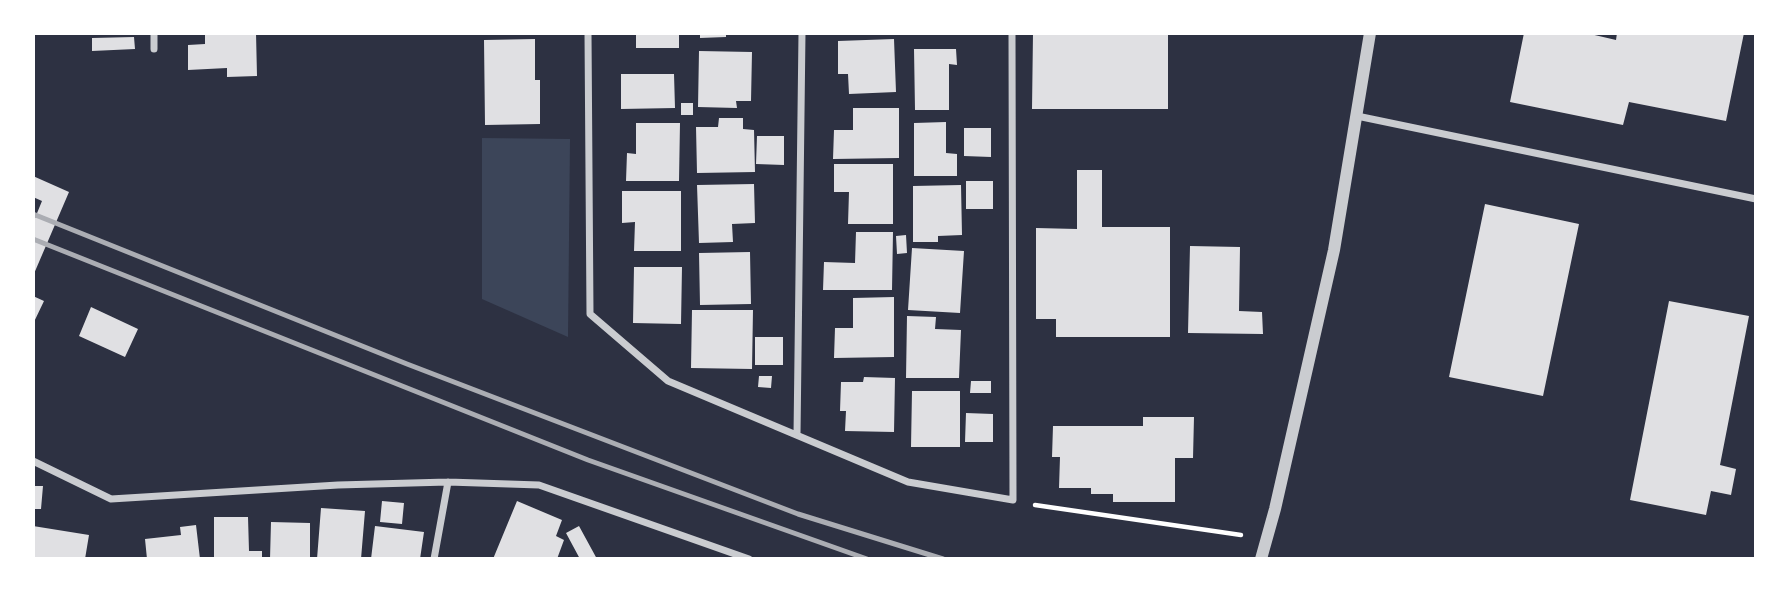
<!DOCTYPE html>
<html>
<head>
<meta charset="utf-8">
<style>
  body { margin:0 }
  #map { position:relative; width:1789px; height:592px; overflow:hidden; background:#2d3142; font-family:"Source Serif 4",serif }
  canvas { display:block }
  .frame { position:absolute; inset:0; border:35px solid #fff; pointer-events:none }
</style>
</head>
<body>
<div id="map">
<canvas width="1789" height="592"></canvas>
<div class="frame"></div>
</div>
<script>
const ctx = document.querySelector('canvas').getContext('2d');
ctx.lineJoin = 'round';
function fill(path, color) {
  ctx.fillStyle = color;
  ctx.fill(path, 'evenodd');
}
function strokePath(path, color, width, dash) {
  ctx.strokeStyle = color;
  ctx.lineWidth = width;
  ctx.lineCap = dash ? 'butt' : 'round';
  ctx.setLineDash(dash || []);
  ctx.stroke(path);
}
fill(new Path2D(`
  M482 138 570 139 568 337 482 299Z`), '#3c4559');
fill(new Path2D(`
  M205 33H256L257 76 227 77V68L188 70V45L205 44Z
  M636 33H679V48H636Z
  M700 33H726V37L700 38Z
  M1033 33H1168V109H1032Z
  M1524 33H1586L1616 40 1617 33H1744L1726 121 1629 102 1623 125 1510 102Z
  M134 37 135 49 92 51V38Z
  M535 39V80H540V124L485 125 484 40Z
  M894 39 896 92 849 94 848 74H838V41Z
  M914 49H956L957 65 949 64V110H915Z
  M699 51 752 52 751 101H736L737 108 698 107Z
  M621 74H674L675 108 621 109Z
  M681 103H693V115H681Z
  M853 108H899V158L833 159 834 130H853Z
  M719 118H743V129L754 130 755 172 697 173 696 127H718Z
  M946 122V153L957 154V176H914V123Z
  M636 123H680L679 181H626L627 153 636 154Z
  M964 128H991V157L964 156Z
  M757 136H784V165L756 164Z
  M834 164H893V224H848L849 192H834Z
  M1077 170H1102V227H1170V337H1056V319H1036V228L1077 229Z
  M33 176 69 192 33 276V223L42 201 33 197Z
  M966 181H993V209H966Z
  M754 184 755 223 732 224 733 242 699 243 697 185Z
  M961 185 962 235 938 236V242H913V186Z
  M622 191H681V251H634L635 222 622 223Z
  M1485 204 1579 224 1543 396 1449 377Z
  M856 232H893L892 290H823L824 262 855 263Z
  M906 235 907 253 897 254 896 236Z
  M1190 246 1240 247 1239 311 1262 312 1263 334 1188 333Z
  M912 248 964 251 960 313 908 310Z
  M750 252 751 304 700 305 699 253Z
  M634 267H682L681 324 633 323Z
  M33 296 44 301 33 324Z
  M894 297V357L834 358 835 328H853V298Z
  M1669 301 1749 316 1720 465 1736 469 1731 495 1711 491 1706 515 1630 500Z
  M91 307 138 329 125 357 79 336Z
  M692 310H753L752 369 691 368Z
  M907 316 936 317 935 329 961 330 959 378H906Z
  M755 337H783V365H755Z
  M759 376H772L771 388 758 387Z
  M864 377 895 378 894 432 845 431 846 411H840L841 382H863Z
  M971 381H991V393H970Z
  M912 391H960V447H911Z
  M966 413 993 414V442H965Z
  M1143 417H1194L1193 458H1175V502H1113V494H1091V488H1059L1060 457H1052L1053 426H1143Z
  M33 486H43L41 509H33Z
  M382 501 404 503 402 524 380 522Z
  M517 501 562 520 556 536 564 540 557 559H493Z
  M321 508 365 511 361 559H317Z
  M214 517H248L249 551H262V559H214Z
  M271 522 310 523V559H270Z
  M196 525 200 559H147L145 539 181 535 180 527Z
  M33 526 89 535 85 559 74 557V559H33Z
  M375 526 424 532 420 559H371Z
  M579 526 597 559H580L566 533Z`), '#e0e0e3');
strokePath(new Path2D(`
  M1035 505 1241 535`), '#fff', 4.5);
strokePath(new Path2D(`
  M588 33 590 314 668 381 908 482 1013 500 1012 33
  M154 49V33
  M1357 116 1756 199
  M797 435 802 33
  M33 461 111 499 338 485 448 482 539 485 749 559
  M434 559 448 482`), '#caccd0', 7);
strokePath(new Path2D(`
  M1261 559 1275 509 1334 250 1370 33`), '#caccd0', 12);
strokePath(new Path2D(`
  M33 214 407 364 798 514 943 559
  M33 239 588 460 867 559`), '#abadb3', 5);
</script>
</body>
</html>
